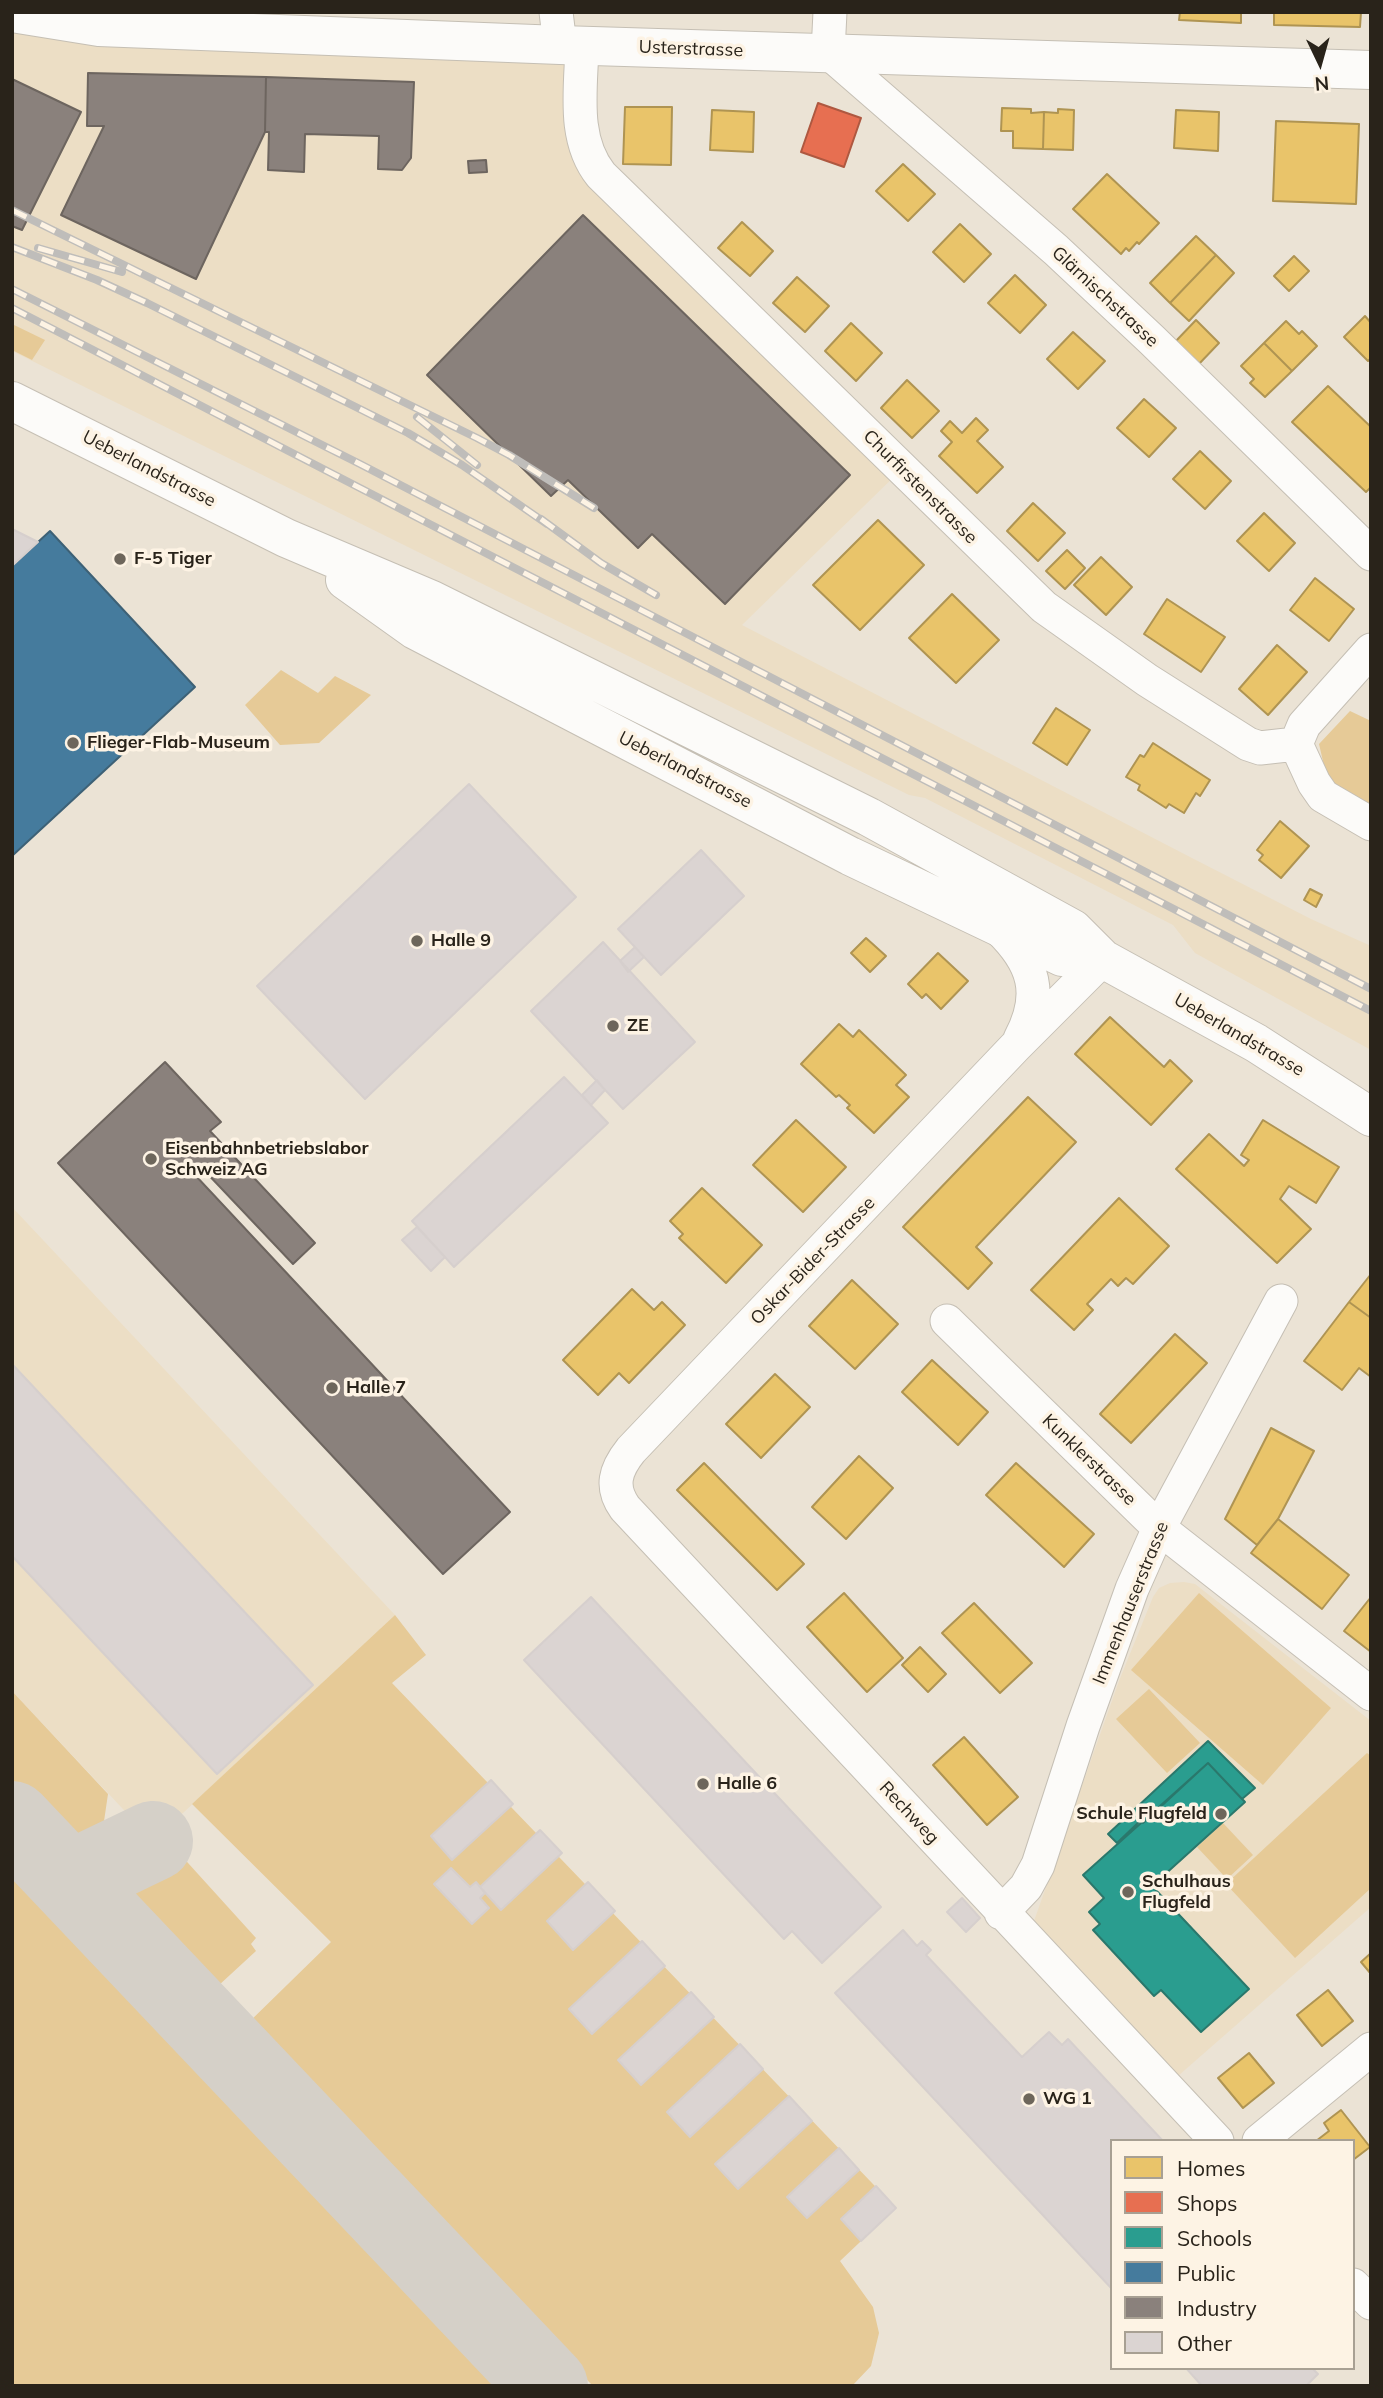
<!DOCTYPE html>
<html>
<head>
<meta charset="utf-8">
<style>
  body { margin:0 }
  #map { position:relative; width:1383px; height:2398px; overflow:hidden; background:#ebe3d5; font-family:Mulish,sans-serif }
  canvas { display:block }
  .frame { position:absolute; inset:0; border:14px solid #29231a; pointer-events:none }
  .legend { position:absolute; left:1110px; top:2139px; width:245px; height:231px; box-sizing:border-box; background:#fdf3e4; border:2px solid #a8a093; margin:0; padding:9px 12px; list-style:none; font-size:21px; color:#29231a }
  .legend li { display:flex; align-items:center; gap:14px; height:35px }
  .legend b { width:35px; border:2px solid #a8a093 }
  .north { position:absolute; left:1285px; top:28px; width:70px; height:70px; -webkit-text-stroke:5px #fdf3e4; paint-order:stroke; rotate:175deg; font-size:19px; font-weight:700; line-height:28px; text-align:center; color:#29231a }
  .north::after { content:''; display:block; margin:auto; width:24px; height:32px; background:#29231a; clip-path:polygon(50% 0,100% 100%,50% 72%,0 100%) }
</style>
</head>
<body>
<div id="map">
<canvas width="1383" height="2398"></canvas>
<div class="frame"></div>
<ul class="legend">
<li><b style="height:19px;background:#e9c46a"></b>Homes</li>
<li><b style="height:19px;background:#e76f51"></b>Shops</li>
<li><b style="height:19px;background:#2a9d8f"></b>Schools</li>
<li><b style="height:19px;background:#457b9d"></b>Public</li>
<li><b style="height:19px;background:#8a817c"></b>Industry</li>
<li><b style="height:19px;background:#dbd4d2"></b>Other</li>
</ul>
<div class="north">N</div>
</div>
<script>
const ctx = document.querySelector('canvas').getContext('2d');
ctx.lineJoin = 'round';
function fill(path, color) {
  ctx.fillStyle = color;
  ctx.fill(path, 'evenodd');
}
function strokePath(path, color, width, dash) {
  ctx.strokeStyle = color;
  ctx.lineWidth = width;
  ctx.lineCap = dash ? 'butt' : 'round';
  ctx.setLineDash(dash || []);
  ctx.stroke(path);
}
function write(font, color, halo, rows, align = 'center') {
  ctx.font = font + ' Mulish,sans-serif';
  ctx.lineWidth = 7;
  ctx.setLineDash([]);
  ctx.textBaseline = 'middle';
  ctx.strokeStyle = halo;
  ctx.fillStyle = color;
  for (const [text, x, y, turn = 0] of rows) {
    ctx.save();
    ctx.translate(x, y);
    ctx.rotate((+turn || 0) * Math.PI / 180);
    ctx.textAlign = isNaN(turn) ? turn : align;
    if (halo) ctx.strokeText(text, 0, 0);
    ctx.fillText(text, 0, 0);
    ctx.restore();
  }
}
fill(new Path2D(`
  M12 13 582 46 583 139 902 469 742 625 1190 857 1311 919 1371 946V1050L1195 953 1173 925 925 798 909 795 12 351Z
  M12 1207 395 1615 153 1841 12 1691Z
  M1184 1582 1195 1584 1371 1721V1907L1178 2076 1034 1921 1119 1681 1153 1597 1159 1588 1170 1583Z`), '#ecdec5');
fill(new Path2D(`
  M12 324 45 340 32 360 12 350Z
  M281 670 318 693 335 676 371 695 319 743 280 745 245 705Z
  M1350 711 1371 721V812L1329 787 1319 744Z
  M1199 1593 1331 1708 1263 1785 1131 1670Z
  M395 1615 426 1655 392 1683 896 2208 840 2261 873 2307 879 2333 871 2366 852 2386H593L244 2027 331 1942 192 1804Z
  M1149 1689 1200 1743 1167 1773 1116 1719Z
  M12 1691 108 1794 103 1828 88 1838 55 1831 12 1785Z
  M1367 1753 1371 1756V1888L1295 1958 1226 1884Z
  M1223 1823 1253 1855 1227 1879 1197 1847Z
  M153 1841 159 1849 169 1842 256 1938 251 1944 256 1951 218 1986 213 1980 206 1988 138 1913 131 1881 134 1863Z
  M12 1854 494 2362 496 2386H12Z`), '#e6ca97');
const homes = new Path2D(`
  M1180 12H1241V23L1179 20Z
  M1274 12H1361L1360 27 1274 25Z
  M625 107H672L671 165 623 164Z
  M1002 108 1031 109V113L1044 112 1043 149 1013 148V131H1001Z
  M1058 109 1074 110 1073 150 1043 149 1044 112 1058 113Z
  M712 110 754 112 753 152 710 150Z
  M1176 110 1219 112 1218 151 1174 148Z
  M1276 121 1359 124 1356 204 1273 201Z
  M903 164 935 194 908 221 876 191Z
  M1107 174 1159 223 1139 244 1137 242 1129 251 1126 248 1121 254 1073 209Z
  M742 222 773 251 750 276 718 248Z
  M960 224 991 254 964 282 933 252Z
  M1196 236 1216 255 1170 303 1150 283Z
  M1216 255 1234 273 1189 321 1170 303Z
  M1294 256 1309 271 1289 291 1274 276Z
  M1015 275 1046 305 1020 333 988 303Z
  M797 277 829 306 805 332 773 303Z
  M1365 316 1371 323V358L1368 361 1344 337Z
  M1196 320 1219 343 1198 365 1175 342Z
  M1286 321 1299 334 1302 331 1317 346 1292 371 1264 343Z
  M851 323 882 353 856 381 825 351Z
  M1073 332 1105 361 1078 389 1047 359Z
  M1264 343 1292 371 1265 397 1250 383 1254 379 1241 366Z
  M907 380 939 411 912 438 881 408Z
  M1328 386 1371 427V487L1366 492 1292 422Z
  M1144 399 1176 428 1149 457 1117 428Z
  M976 418 988 430 977 441 1003 467 977 493 939 456 952 442 941 431 950 421 962 433Z
  M1200 451 1231 481 1205 509 1173 479Z
  M1033 503 1065 533 1038 561 1007 531Z
  M1264 513 1295 543 1269 571 1237 541Z
  M878 520 924 565 860 630 813 585Z
  M1067 550 1085 568 1065 589 1046 571Z
  M1101 557 1132 587 1106 615 1074 585Z
  M1315 578 1354 609 1329 641 1290 610Z
  M952 594 999 640 956 683 909 638Z
  M1167 599 1225 637 1201 672 1144 634Z
  M1277 645 1307 672 1268 715 1239 689Z
  M1056 708 1090 730 1067 765 1033 743Z
  M1153 743 1210 780 1200 796 1196 793 1184 813 1169 804 1166 808 1138 790 1140 785 1126 777 1140 755 1144 757Z
  M1280 821 1309 846 1281 878 1259 860 1263 855 1257 850Z
  M1310 889 1322 895 1316 907 1304 900Z
  M866 938 886 956 870 972 851 953Z
  M938 953 968 981 941 1009 926 994 922 998 908 984Z
  M1110 1017 1164 1067 1170 1060 1192 1081 1151 1125 1075 1054Z
  M839 1024 853 1037 859 1030 906 1075 896 1085 909 1097 874 1133 847 1108 850 1105 839 1095 836 1097 801 1064Z
  M1028 1097 1076 1142 976 1247 992 1263 968 1289 903 1227Z
  M796 1120 846 1167 803 1212 753 1165Z
  M1263 1120 1339 1167 1316 1203 1289 1186 1280 1199 1311 1229 1277 1263 1176 1169 1209 1134 1244 1166 1249 1160 1241 1155Z
  M702 1188 762 1245 726 1283 679 1238 683 1234 670 1221Z
  M1119 1198 1169 1246 1133 1284 1126 1278 1118 1286 1111 1279 1087 1304 1093 1310 1074 1330 1031 1290Z
  M1371 1274V1318L1349 1302Z
  M852 1280 898 1324 855 1369 809 1326Z
  M632 1289 654 1310 662 1302 685 1325 629 1383 619 1373 598 1395 563 1360Z
  M1349 1302 1371 1318V1377L1359 1368 1342 1390 1304 1361Z
  M1175 1334 1207 1363 1131 1443 1100 1414Z
  M932 1360 988 1412 958 1445 902 1392Z
  M775 1374 810 1407 761 1458 726 1424Z
  M1271 1428 1314 1451 1278 1519 1257 1545 1225 1519Z
  M859 1456 893 1488 846 1539 812 1507Z
  M704 1463 804 1564 777 1590 677 1490Z
  M1016 1463 1094 1534 1064 1567 986 1495Z
  M1278 1519 1349 1575 1322 1609 1251 1553Z
  M844 1593 903 1658 867 1692 807 1627Z
  M1371 1597V1652L1344 1631Z
  M974 1603 1032 1663 1000 1693 942 1633Z
  M920 1647 946 1674 928 1692 902 1665Z
  M964 1737 1018 1797 987 1825 933 1765Z
  M1371 1953V1974L1361 1962Z
  M1328 1990 1353 2021 1322 2046 1297 2015Z
  M1249 2053 1274 2083 1243 2108 1218 2078Z
  M1341 2110 1370 2147 1353 2160V2141H1316L1329 2131 1324 2123Z`);
fill(homes, '#e9c46a');
strokePath(homes, '#af9452', 2);
const shops = new Path2D(`
  M818 103 861 118 844 167 801 152Z`);
fill(shops, '#e76f51');
strokePath(shops, '#ae5840', 2);
const schools = new Path2D(`
  M1208 1741 1255 1788 1242 1799 1208 1763 1143 1823 1141 1820 1117 1843 1108 1834Z
  M1208 1763 1245 1802 1152 1886 1249 1989 1201 2032 1161 1990 1154 1996 1093 1930 1100 1924 1089 1912 1104 1898 1083 1875Z`);
fill(schools, '#2a9d8f');
strokePath(schools, '#2a786c', 2);
const public = new Path2D(`
  M50 531 195 687 12 856V566Z`);
fill(public, '#457b9d');
strokePath(public, '#3d6176', 2);
const industry = new Path2D(`
  M88 73 266 77 265 132 196 279 61 215 104 126H87Z
  M266 77 414 82 411 158 402 170 378 169 379 136 305 134 304 172 268 170 269 132H265Z
  M12 79 81 112 22 230 12 226Z
  M486 160 487 172 469 173 468 161Z
  M583 215 850 475 725 604 652 534 638 548 568 480 551 496 427 375Z
  M165 1062 221 1122 210 1131 315 1243 293 1264 202 1168 195 1175 510 1512 443 1574 58 1163Z`);
fill(industry, '#8a817c');
strokePath(industry, '#6d655f', 2);
strokePath(new Path2D(`
  M12 1821 548 2386
  M70 1881 153 1841`), '#d5d0c8', 80);
const building = new Path2D(`
  M12 529 38 542 12 566Z
  M469 784 576 897 365 1099 257 986Z
  M701 850 744 896 661 975 618 929Z
  M603 942 695 1042 623 1109 531 1011Z
  M635 947 644 957 628 972 620 961Z
  M564 1077 608 1123 454 1267 412 1221Z
  M597 1080 605 1090 591 1105 582 1095Z
  M417 1227 445 1257 431 1271 402 1240Z
  M12 1364 313 1685 217 1774 12 1556Z
  M591 1597 881 1907 822 1963 792 1931 784 1939 524 1660Z
  M491 1780 513 1804 452 1860 431 1836Z
  M540 1830 562 1853 501 1910 480 1887Z
  M451 1868 470 1887 476 1882 485 1893 480 1898 489 1908 472 1924 434 1884Z
  M588 1882 615 1911 573 1950 547 1921Z
  M962 1898 980 1918 966 1932 947 1912Z
  M903 1930 917 1946 922 1941 931 1950 926 1955 1022 2057 1049 2032 1062 2045 1068 2039 1163 2141H1112V2289L835 1993Z
  M642 1941 665 1966 592 2034 569 2009Z
  M691 1992 714 2017 641 2085 618 2060Z
  M740 2044 763 2069 690 2137 667 2112Z
  M789 2096 812 2121 738 2189 715 2164Z
  M839 2148 859 2170 807 2218 787 2197Z
  M876 2186 896 2208 861 2241 841 2219Z
  M1186 2368H1312L1318 2374 1306 2386H1202Z`);
fill(building, '#dbd4d2');
strokePath(building, '#d6cfcd', 2);
const street = new Path2D(`
  M556 12 560 45
  M830 12 828 52 1056 250 1152 340 1371 554
  M582 46C581 89 572 139 601 175L1044 607 1147 680 1248 744 1260 748 1296 744
  M1296 744 1304 725 1371 650
  M1296 744 1314 783 1323 796 1371 824
  M999 929C1034 963 1044 994 1020 1039
  M1103 959 1015 1047 631 1450C615 1470 610 1487 625 1508L1217 2141
  M947 1321 1159 1528 1371 1694
  M1001 1913 1026 1887 1038 1865 1083 1726 1132 1589 1159 1528 1281 1301
  M1259 2141 1371 2049
  M1353 2285 1371 2303`);
const secondary = new Path2D(`
  M12 13 99 27 560 45 1371 70
  M12 401 286 538 432 600 869 817 1073 929 1103 959 1256 1043 1371 1117
  M345 580 415 630 850 856 1062 957 1103 959`);
strokePath(street, '#c5bfb4', 35);
strokePath(secondary, '#c5bfb4', 40);
strokePath(street, '#fcfbf9', 33);
strokePath(secondary, '#fcfbf9', 38);
const rail = new Path2D(`
  M12 210 477 438 509 455 594 508
  M12 247 97 280 147 303 408 433 462 465 547 524
  M38 248 122 272
  M12 289 360 464 1371 989
  M12 308 1371 1011
  M417 417 477 465
  M541 519 601 563 656 595`);
strokePath(rail, '#bfbdba', 8);
strokePath(rail, '#fdf3e4', 5, [16]);
for (const [x, y, r, color] of [
  [120,559,7,"#6d665b"],
  [73,743,7,"#6d665b"],
  [417,941,7,"#6d665b"],
  [613,1026,7,"#6d665b"],
  [151,1159,7,"#6d665b"],
  [332,1388,7,"#6d665b"],
  [703,1784,7,"#6d665b"],
  [1221,1814,7,"#6d665b"],
  [1128,1892,7,"#6d665b"],
  [1029,2099,7,"#6d665b"]
]) {
  const dot = new Path2D();
  dot.arc(x, y, r, 0, 2 * Math.PI);
  ctx.fillStyle = color;
  ctx.fill(dot);
  strokePath(dot, '#fdf3e4', 2.5);
}
write('18px', '#29231a', '#fdf3e4', [
  ["Usterstrasse",691,49,2],
  ["Glärnischstrasse",1105,297,43],
  ["Ueberlandstrasse",149,469,27],
  ["Churfirstenstrasse",920,487,45],
  ["Ueberlandstrasse",685,770,27],
  ["Ueberlandstrasse",1239,1035,30],
  ["Oskar-Bider-Strasse",813,1261,-46],
  ["Kunklerstrasse",1089,1460,44],
  ["Immenhauserstrasse",1131,1603,-68],
  ["Rechweg",909,1813,47]
]);
write('bold 18px', '#29231a', '#fdf3e4', [
  ["F-5 Tiger",134,559],
  ["Flieger-Flab-Museum",87,743],
  ["Halle 9",431,941],
  ["ZE",627,1026],
  ["Eisenbahnbetriebslabor",165,1149],
  ["Schweiz AG",165,1170],
  ["Halle 7",346,1388],
  ["Halle 6",717,1784],
  ["Schule Flugfeld",1207,1814,"right"],
  ["Schulhaus",1142,1882],
  ["Flugfeld",1142,1903],
  ["WG 1",1043,2099]
], 'left');
</script>
</body>
</html>
